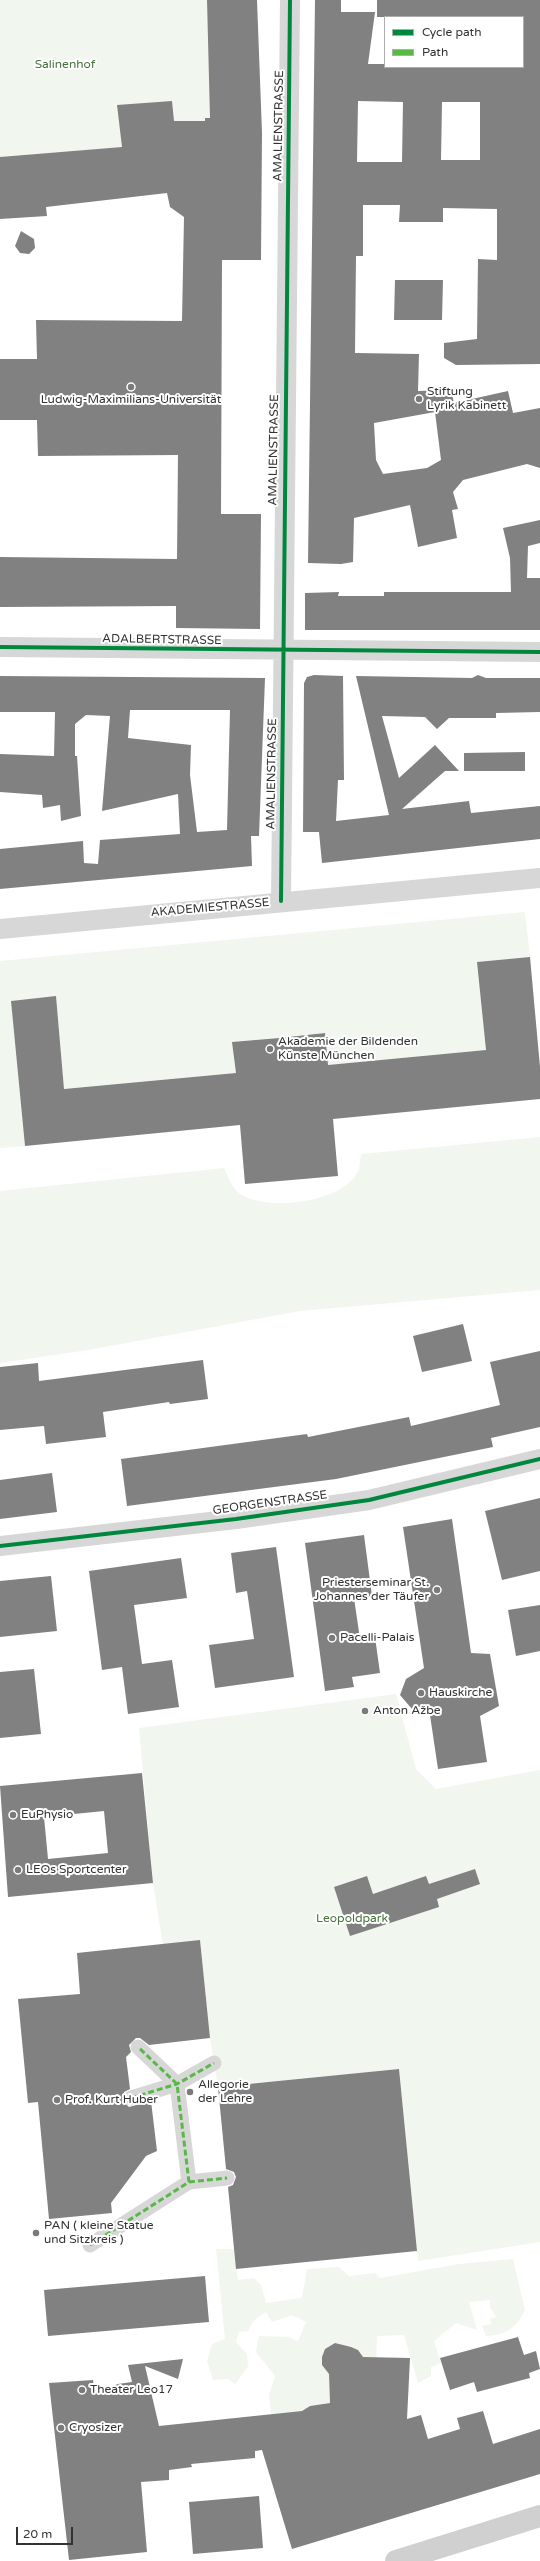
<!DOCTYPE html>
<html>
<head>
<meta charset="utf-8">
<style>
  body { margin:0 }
  #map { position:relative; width:540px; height:2561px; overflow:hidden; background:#fff; font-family:"Varela Round",sans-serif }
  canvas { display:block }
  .legend { position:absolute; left:384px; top:16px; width:140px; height:52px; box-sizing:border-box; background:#fff; border:1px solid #adadad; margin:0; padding:5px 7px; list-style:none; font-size:12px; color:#333 }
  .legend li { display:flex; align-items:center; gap:8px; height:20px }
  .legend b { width:20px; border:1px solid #adadad }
  .scale { position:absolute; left:16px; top:2527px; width:57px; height:18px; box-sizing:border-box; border:2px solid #333; border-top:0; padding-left:5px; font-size:12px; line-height:14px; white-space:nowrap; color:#333; -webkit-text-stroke:3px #fff; paint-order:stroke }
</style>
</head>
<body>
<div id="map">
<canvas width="540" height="2561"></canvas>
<ul class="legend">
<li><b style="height:5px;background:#00873e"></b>Cycle path</li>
<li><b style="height:5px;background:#58b947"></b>Path</li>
</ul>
<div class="scale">20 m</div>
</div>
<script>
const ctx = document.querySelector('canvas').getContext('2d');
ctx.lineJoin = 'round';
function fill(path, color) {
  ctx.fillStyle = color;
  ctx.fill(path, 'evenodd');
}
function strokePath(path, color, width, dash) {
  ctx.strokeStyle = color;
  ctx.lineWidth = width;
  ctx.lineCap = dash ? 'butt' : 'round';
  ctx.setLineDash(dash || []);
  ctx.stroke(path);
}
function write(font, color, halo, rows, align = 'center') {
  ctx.font = font + ' "Varela Round",sans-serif';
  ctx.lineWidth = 4;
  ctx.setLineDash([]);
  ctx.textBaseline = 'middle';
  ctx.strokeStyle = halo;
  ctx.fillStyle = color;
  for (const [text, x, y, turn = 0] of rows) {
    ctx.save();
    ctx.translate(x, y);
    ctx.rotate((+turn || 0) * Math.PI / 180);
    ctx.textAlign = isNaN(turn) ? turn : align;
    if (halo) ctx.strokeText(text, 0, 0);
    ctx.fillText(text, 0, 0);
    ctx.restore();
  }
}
fill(new Path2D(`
  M0 0H207L211 118 207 134 187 138 180 121H174L172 101 122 147 0 157Z
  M525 912 530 957 477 962 486 1050 328 1065 325 1033 233 1042 236 1073 64 1089 56 996 11 1001 25 1146 0 1148V961Z
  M540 1137V1290L300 1311 88 1350 0 1363V1191L224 1168C228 1177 232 1188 240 1194 267 1212 346 1203 359 1169 360 1165 360 1159 361 1154Z
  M396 1694 416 1769 436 1789 540 1770V2242L418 2261 399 2069 218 2087 210 2038 200 1940 163 1945 153 1883 139 1728Z
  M216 2249H234L238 2280 254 2278 261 2285 266 2303 302 2298 307 2269 339 2267 349 2276 375 2273 380 2278 459 2264 513 2259 525 2310C516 2328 507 2335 486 2336L482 2326 491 2324 490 2319 496 2317 490 2307V2300L469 2302 477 2330 456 2323 434 2341 441 2363 431 2367V2376L418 2383 404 2335 377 2336 376 2367 363 2366 358 2350 335 2343 325 2349 322 2365 329 2374 330 2403 310 2406 302 2411 271 2414 269 2395 275 2376 256 2352 259 2336 288 2337 298 2341 306 2322 292 2315 272 2322 266 2312 253 2321 248 2331 239 2332 236 2342 247 2354 248 2367 235 2384 228 2379 213 2380 207 2361 212 2344 225 2339Z`), '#f1f6ee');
fill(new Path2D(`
  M207 0H257L262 133 261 260H222L221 514H261L260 629 176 628V606L0 607V557L177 559 178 455 38 456 37 420H0V359H37L36 320 182 321 184 217 170 207 167 193 46 207 47 216 0 219V157L122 147 117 105 172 101 174 121H205V118H210Z
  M315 0H341V12H375L368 64H385V67H523V17H377V0H540V364L456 365 444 358V343L477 339 478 259 497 260V209L443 208V222H399L400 205H363V256H356L355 353 419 354 418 391 451 390 454 403 508 391 513 413 540 408V468L527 464 463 480 453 492 458 509 452 510 457 538 418 547 410 505 354 518 353 562 341 564 308 563ZM358 101 403 102 402 162H357ZM442 102H480V160H441ZM435 412 441 460 427 468 383 474 376 460 374 423Z
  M21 231 34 239 35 248 29 254 20 253 15 246Z
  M395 280H443L442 320H394Z
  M540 520V543L528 546 527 578H540V630H305V593L339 592 338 596H384V592H511L510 558 503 528Z
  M314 675 343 676 344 780H338L336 821 389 815 356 676 472 678 478 675 486 678H540V712L496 713V718H449L437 729 425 717 382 716 399 778 435 745 459 771H445L402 809 469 801 471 813 540 806V839L322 863 319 832H303L304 683 307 677Z
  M0 676 265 678 259 836H251L252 866 0 889V849L83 841 84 863 98 864 100 840 180 834 178 794 102 811 110 716 86 715 75 724V756H77L81 816 61 821 60 805 43 808 42 795 0 792V754L54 756 55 712H0ZM130 710H230L227 830 197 832 190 775 191 745 128 738Z
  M525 752V771H464V753Z
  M530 957 540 1067V1099L333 1119 338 1176 245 1184 240 1125 25 1146 11 1001 56 996 64 1089 236 1073 232 1042 279 1038 325 1033 328 1065 486 1050 477 962Z
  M463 1324 472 1361 422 1372 413 1336Z
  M540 1351V1427L491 1438 493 1447 336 1479 127 1506 121 1459 307 1434 308 1437 409 1417 411 1426 500 1405 490 1362Z
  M203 1360 208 1399 170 1404 169 1402 103 1412 106 1437 46 1444 44 1426 0 1430V1367L38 1363 39 1381Z
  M52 1473 57 1512 0 1519V1480Z
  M540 1498V1571L502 1580 485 1511Z
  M452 1519 471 1653 490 1654 499 1706 480 1716 487 1762 438 1769 430 1715 412 1709 400 1695 406 1679 424 1668 403 1527Z
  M364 1535 372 1596 354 1598 360 1639 375 1637 380 1673 352 1677 354 1687 325 1691 305 1543Z
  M276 1547 294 1677 215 1688 209 1645 254 1639 247 1591 236 1593 231 1553Z
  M181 1558 187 1598 134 1605 142 1664 172 1660 179 1707 128 1714 122 1667 102 1670 89 1571Z
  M51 1576 57 1631 0 1637V1581Z
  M540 1605V1651L516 1656 508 1610Z
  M34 1669 41 1734 0 1738V1672Z
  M142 1773 153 1883 8 1897 0 1786ZM104 1811 108 1853 48 1859 44 1817Z
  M475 1869 480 1884 437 1899 439 1907 350 1936 334 1887 367 1876 373 1894 426 1876 429 1884Z
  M200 1940 210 2038 149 2045 140 2038H136L129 2045 131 2052 126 2057 130 2089 124 2092 123 2101 129 2107 151 2101 157 2151 146 2156 111 2203 112 2213 49 2219 38 2102 28 2103 18 1999 80 1994 77 1953Z
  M399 2069 417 2251 236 2269 228 2187 233 2185 236 2177 234 2172 226 2169 218 2087Z
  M205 2276 209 2322 48 2336 44 2290Z
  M518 2337 524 2355 536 2351 540 2369 529 2373 530 2378 477 2392 474 2382 450 2390 440 2358Z
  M335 2343 351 2347 358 2350 363 2357 410 2358 407 2419 421 2415 428 2439 460 2429 457 2418 483 2411 493 2444 540 2429V2474L292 2549 262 2450 255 2451V2458L191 2464 192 2467 169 2470V2480L141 2482 147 2552 69 2560 49 2383 93 2380 95 2393 118 2384 132 2382 128 2365 183 2359 178 2379 145 2366 159 2426 302 2411 310 2406 330 2403 329 2374 322 2365V2357L325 2349Z
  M259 2496 263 2548 193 2554 189 2502Z`), '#818181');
strokePath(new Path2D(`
  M131 2098 177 2084 214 2063
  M189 2182 227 2178
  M90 2245 189 2182 177 2084 138 2047`), '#d7d7d7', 15);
strokePath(new Path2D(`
  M0 647 540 652
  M281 901 290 0
  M0 929 540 878
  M0 1546 236 1519 369 1500 540 1459`), '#d7d7d7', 20);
strokePath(new Path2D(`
  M396 2561 540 2516`), '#d0d0d0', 22);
strokePath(new Path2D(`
  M131 2098 177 2084 214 2063
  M189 2182 227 2178
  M90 2245 189 2182 177 2084 138 2047`), '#58b947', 3, [6, 3]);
strokePath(new Path2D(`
  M0 647 540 652
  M281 901 290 0
  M0 1546 236 1519 369 1500 540 1459`), '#00873e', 4);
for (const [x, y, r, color] of [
  [131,387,4,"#7a7a7a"],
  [419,399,4,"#7a7a7a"],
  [270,1049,4,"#7a7a7a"],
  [437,1590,4,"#7a7a7a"],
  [332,1638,4,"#7a7a7a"],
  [421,1693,4,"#7a7a7a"],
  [365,1711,4,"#7a7a7a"],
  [13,1815,4,"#7a7a7a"],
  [18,1870,4,"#7a7a7a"],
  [190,2092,4,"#7a7a7a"],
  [57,2100,4,"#7a7a7a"],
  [36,2233,4,"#7a7a7a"],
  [82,2390,4,"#7a7a7a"],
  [61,2428,4,"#7a7a7a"]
]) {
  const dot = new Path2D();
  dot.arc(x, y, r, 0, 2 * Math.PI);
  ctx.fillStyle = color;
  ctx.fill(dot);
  strokePath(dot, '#fff', 1.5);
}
write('12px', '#47723d', '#fff', [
  ["Salinenhof",65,65],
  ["Leopoldpark",352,1919]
]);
write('12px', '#333', '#fff', [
  ["AMALIENSTRASSE",279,126,-89],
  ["AMALIENSTRASSE",274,450,-89],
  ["ADALBERTSTRASSE",162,640,1],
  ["AMALIENSTRASSE",272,774,-89],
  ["AKADEMIESTRASSE",210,908,-5],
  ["GEORGENSTRASSE",270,1503,-8]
]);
write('12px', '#333', '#fff', [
  ["Stiftung",427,392],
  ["Lyrik Kabinett",427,406],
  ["Ludwig-Maximilians-Universität",131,400,"center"],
  ["Akademie der Bildenden",278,1042],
  ["Künste München",278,1056],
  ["Priesterseminar St.",429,1583,"right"],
  ["Johannes der Täufer",429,1597,"right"],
  ["Pacelli-Palais",340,1638],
  ["Hauskirche",429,1693],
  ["Anton Ažbe",373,1711],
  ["EuPhysio",21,1815],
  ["LEOs Sportcenter",26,1870],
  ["Allegorie",198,2085],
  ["der Lehre",198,2099],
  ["Prof. Kurt Huber",65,2100],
  ["PAN ( kleine Statue",44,2226],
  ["und Sitzkreis )",44,2240],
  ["Theater Leo17",90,2390],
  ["Cryosizer",69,2428]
], 'left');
</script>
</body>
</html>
